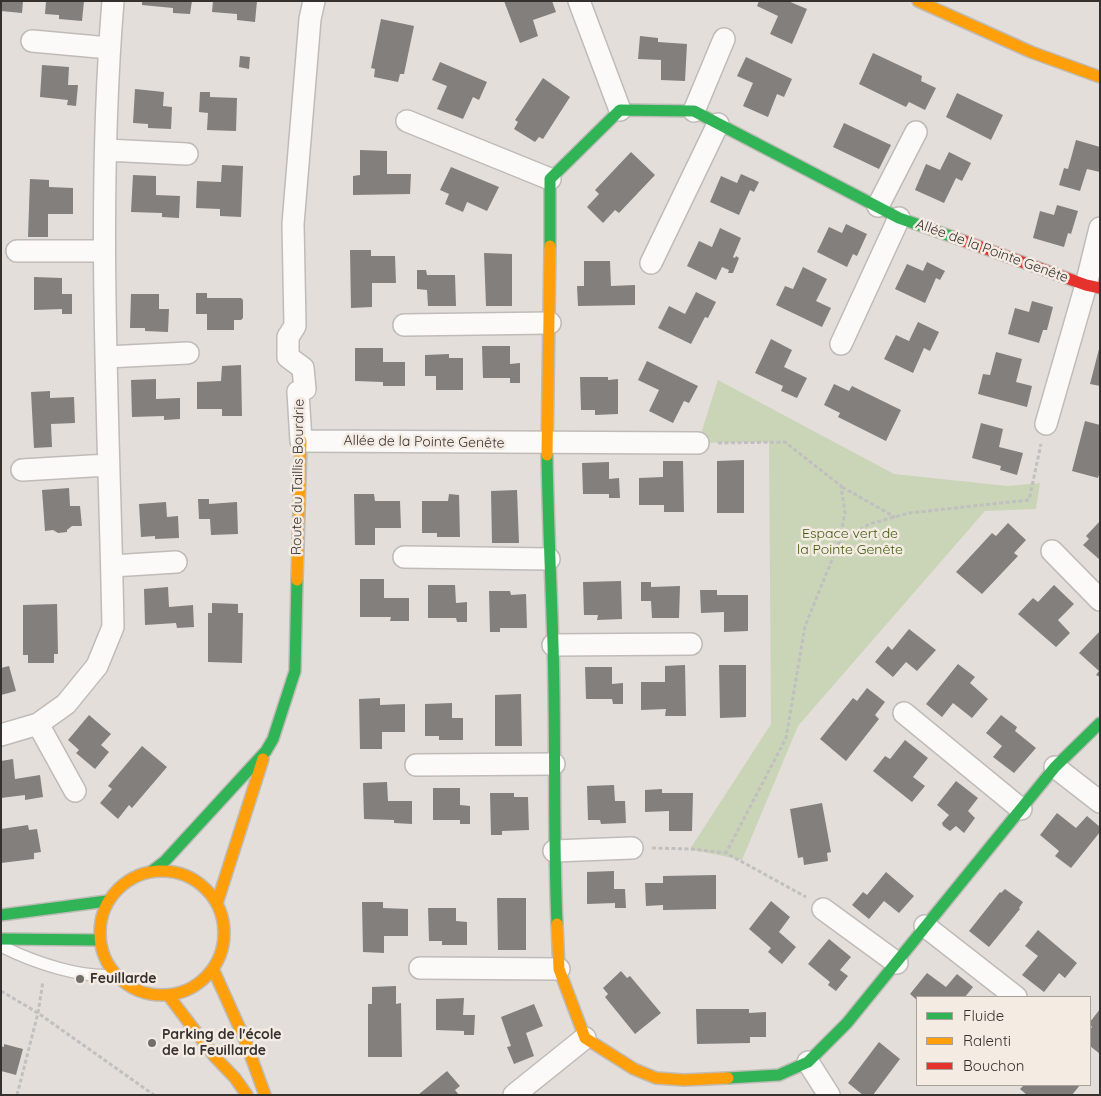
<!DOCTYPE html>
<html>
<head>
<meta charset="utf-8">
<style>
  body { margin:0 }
  #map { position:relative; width:1101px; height:1096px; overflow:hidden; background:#e3deda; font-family:Quicksand,sans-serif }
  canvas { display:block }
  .frame { position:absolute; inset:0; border:2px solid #35312e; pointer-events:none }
  .legend { position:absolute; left:916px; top:996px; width:175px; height:90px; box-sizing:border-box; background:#f4ebe3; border:1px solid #a8a19b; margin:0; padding:6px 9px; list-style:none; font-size:15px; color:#35312e }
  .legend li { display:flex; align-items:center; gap:10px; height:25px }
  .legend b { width:25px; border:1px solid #a8a19b }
</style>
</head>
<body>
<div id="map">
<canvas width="1101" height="1096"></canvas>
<div class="frame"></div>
<ul class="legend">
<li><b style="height:6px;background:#30b455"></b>Fluide</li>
<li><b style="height:6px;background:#ff9f0a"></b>Ralenti</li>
<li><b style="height:6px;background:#e5322d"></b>Bouchon</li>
</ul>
</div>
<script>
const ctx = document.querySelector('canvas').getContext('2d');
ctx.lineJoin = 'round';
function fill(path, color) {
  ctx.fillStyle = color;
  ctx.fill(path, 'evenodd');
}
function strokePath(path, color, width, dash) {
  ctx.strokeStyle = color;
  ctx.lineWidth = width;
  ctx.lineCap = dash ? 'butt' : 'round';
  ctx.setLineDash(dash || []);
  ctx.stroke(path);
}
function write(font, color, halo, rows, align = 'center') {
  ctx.font = font + ' Quicksand,sans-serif';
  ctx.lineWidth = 5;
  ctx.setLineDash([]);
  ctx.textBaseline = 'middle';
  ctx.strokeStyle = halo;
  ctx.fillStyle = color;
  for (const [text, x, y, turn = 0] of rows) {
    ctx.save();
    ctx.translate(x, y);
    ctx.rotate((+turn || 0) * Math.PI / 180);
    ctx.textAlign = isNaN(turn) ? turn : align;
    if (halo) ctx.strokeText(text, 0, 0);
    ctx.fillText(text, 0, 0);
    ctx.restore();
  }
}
fill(new Path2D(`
  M718 380 894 474 1008 486 1040 483 1036 509 985 511 798 726 742 860 690 849 771 724 769 442 698 443Z`), '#cad5b7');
fill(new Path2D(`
  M1 1H23L22 13 1 11Z
  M46 1H84L82 21 59 19V15L45 14Z
  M142 1H192L190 14 173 13V8L142 5Z
  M213 1H257L255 22 237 20V14L212 12Z
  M504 1H552L556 12 533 20 538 36 520 43Z
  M759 1H788L807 9 792 44 770 34 778 16 757 6Z
  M381 19 414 26 404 74H400L398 82 374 77 375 69 371 68Z
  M640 36 658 38V42L687 44 685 81 661 80V60L638 59Z
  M873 53 922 76 921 81 936 88 925 110 909 102 906 107 859 84Z
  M240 56 250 57 249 69 239 67Z
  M746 57 792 79 784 97 777 94 768 117 743 106 753 83 737 76Z
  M440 62 487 82 479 100 473 97 463 119 437 109 447 86 432 80Z
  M42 65 69 67 68 85H78L76 106 67 105 68 100 40 97Z
  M543 78 570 97 543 139 539 137 535 142 514 129 518 122 515 120Z
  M135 89 164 92 163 106 172 107 171 129 148 128V124L133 123Z
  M200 92H210V97L237 98 236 131 207 130 208 113 199 112Z
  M957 93 1003 115 991 140 946 117Z
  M844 123 891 145 879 169 833 147Z
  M1076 140 1100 147V172L1087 169 1080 191 1059 185 1064 168 1068 169Z
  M360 150 387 151V174H411L410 194 353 195V176L360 175Z
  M631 152 655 175 619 213 615 210 603 223 587 207 599 194 595 190Z
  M949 152 971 163 962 181 956 178 944 203 915 190 926 164 940 170Z
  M222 165 243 166 241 217 220 216V209L196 208 197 181 221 182Z
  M451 167 499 187 487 211 467 202 463 212 445 204 449 194 440 190Z
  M741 174 759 182 754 192 750 190 739 215 710 202 721 176 737 183Z
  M133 175 156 176V195L180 196 179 218 162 217V213L131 212Z
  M30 179 49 180V187L73 188V214H48V237H28Z
  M1057 205 1078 211 1071 234 1068 233 1064 247 1033 238 1040 211 1054 215Z
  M846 224 867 234 857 256 853 254 847 267 817 252 829 227 842 233Z
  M720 228 741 238 733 257 735 258 736 256 739 258 733 273H728L729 270 722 267 716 280 687 266 699 241 712 247Z
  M350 250H371V256H395L396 283H372V307L351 308Z
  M484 253 512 254V306H486Z
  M584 261H610L611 286 635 285V305L578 306 577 286H584Z
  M927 262 945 271 940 280 936 278 925 303 895 289 907 264 923 271Z
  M803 267 827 279 816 301 831 308 822 327 776 305 785 286 793 289Z
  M417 270H426L427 275H455L456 306H428L427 290 417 289Z
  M34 277 62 278V294H72V314H62V309L34 310Z
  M696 292 716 302 708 318 705 317 691 344 658 328 669 306 685 314Z
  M196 293H207V298H241L243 300V318L241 320H234V330H207V314H196Z
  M131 294H159V309H169L168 332 145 331V328H130Z
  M1032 301 1053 307 1047 330H1043L1039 343 1008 334 1015 308 1029 312Z
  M918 322 939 332 930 351 924 348 913 373 884 359 896 335 909 341Z
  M771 339 792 350 784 367 807 378 797 398 781 391 783 386 755 373Z
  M482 346H510V364L520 363V383H510V378H483Z
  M355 348H383V362H405V386H383V382L355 381Z
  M1099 349H1100V386L1090 384Z
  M996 352 1022 359 1016 382 1032 386 1027 407 978 394 983 374 990 375Z
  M449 354V358H463V390H436V376H425V355Z
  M647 361 698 386 689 403 684 401 673 423 649 411 659 390 638 380Z
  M241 365 242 416H222V409H197V382L221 381 222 366Z
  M580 377H608V380L618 379V414L595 415V410H581Z
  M156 379V399L180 398V419L164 420V416L132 417 131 380Z
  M834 384 849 391 852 386 901 410 886 441 838 417 840 413 824 405Z
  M50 391V398L74 397 75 423 51 424 52 447 34 448 31 392Z
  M1085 421 1100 425V472L1098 478 1072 471Z
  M981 423 1003 429 999 447 1023 453 1017 475 1000 470 1001 466 972 458Z
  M744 460V513H717V461Z
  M663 461H683L684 512H664V505H639V478L663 477Z
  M609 462V479L619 478 620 498H609V494H583L582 463Z
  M69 488 70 506H80L82 526H72L67 530V532L58 533 53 530 45 531 42 490Z
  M517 490 519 543H492L491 491Z
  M354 494H374L375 501H400L401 528H375V545H355Z
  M449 494 459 495 460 537H437V533H422V501H448Z
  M198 499H209V504L237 502 238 534 211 535 210 519H199Z
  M166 502 167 517 178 516 179 538 155 539V536L141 537 139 504Z
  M1100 521V560L1083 545 1089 539 1086 536Z
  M1008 523 1026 540 1014 553 1018 556 982 594 956 572 992 533 996 536Z
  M360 579H384V598H409V621H390L391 617H360Z
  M621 581 622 619 597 620 598 615H584L583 582Z
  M641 582H651V587L680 586 679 618H652L651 601H641Z
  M428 585H455L456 603 467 602V622H457L456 618H428Z
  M1054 585 1074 604 1058 620 1070 633 1056 647 1018 614 1033 598 1038 602Z
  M168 587 169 607 193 605 194 627 177 628 176 623 145 625 144 589Z
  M700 590H717V595H748V631L724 632V612L701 613Z
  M489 591H510L511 595 526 594 527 628H500V632H490Z
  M212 603 238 604V613H243L242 663 208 662V613H212Z
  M57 604 58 654H54V663H28V655H23V605Z
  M909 629 936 650 917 671 906 662 893 677 875 662 888 646 892 650Z
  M1100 631V677L1096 675 1099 671 1079 653Z
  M958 664 975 677 970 683 988 699 972 718 953 703 942 717 926 704Z
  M685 665 686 716H665L666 709 641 710V682H665V666Z
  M719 665H746V717L720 718Z
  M9 666 16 691 1 695V668Z
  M585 667H612V684L623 683V704H613L612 699H586Z
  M867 688 885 702 875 715 879 719 846 761 820 739 853 698 857 701Z
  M521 694 522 746H495V695Z
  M380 698V705L405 704V732H382V749H360L359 699Z
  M452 703V718H463V740H439V736H425V704Z
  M89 715 111 734 101 745 109 752 95 769 76 753 79 750 68 740Z
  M1001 715 1017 727 1015 731 1036 748 1014 773 993 757 1002 746 986 733Z
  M905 740 928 758 913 777 925 786 912 802 873 771 885 756 890 759Z
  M142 746 167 767 132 808 129 805 118 819 100 803 112 789 108 786Z
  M13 759 15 779 40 775 43 797 25 800V795L1 798V761Z
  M956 781 978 798 968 811 975 818 964 833 956 826 950 831 943 826 942 823 949 815 937 805Z
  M387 782 388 801H412V824L394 823V820L364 819 363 783Z
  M614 785 615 801H625L626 823 601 824 600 820H588L587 786Z
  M433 788H460V805L470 806V824H460V820H433Z
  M662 789V793H693L692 831H669V811L645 812V790Z
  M490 793H514V797H528L529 830 502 831V835H491Z
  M822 803 831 852 827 853 828 861 804 865 803 857 798 858 790 809Z
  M1057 813 1076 828 1087 816 1100 827V832L1071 868 1055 856 1059 851 1040 835Z
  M28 825 29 830 37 829 41 852 34 853V859L1 863V829Z
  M614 871V889H625L626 908H615V903L587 904V872Z
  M886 872 914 896 899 913 884 901 869 919 852 905 863 892 867 895Z
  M716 875V909L663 910V905L646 906 645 883H663V876Z
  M1005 889 1023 902 1019 908 1020 909 989 947 969 931 1000 892 1001 893Z
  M497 898H526V950H498Z
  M771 901 790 917 779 932 796 947 782 964 768 952 771 948 749 929Z
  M362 902H383V908L408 909V936H384V953L363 952Z
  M428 908H456V921L467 922V945H442V941H429Z
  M1038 930 1077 963 1065 978 1059 973 1044 992 1022 975 1038 956 1025 946Z
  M829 939 851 957 840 970 848 976 836 991 828 985 830 982 808 964Z
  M621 971 627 978 630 976 661 1013 635 1034 605 997 608 994 603 988Z
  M927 973 946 987 957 974 973 987 965 997H917V1000L910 994Z
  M396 986V1004L401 1003 402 1057H368V1004H372V987Z
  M464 998 463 1015H475L474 1035H464V1031L436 1030V999Z
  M534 1004 543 1026 526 1033 534 1056 514 1064 507 1047 511 1046 501 1017Z
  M696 1009H749V1013L766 1012V1037H750V1043L697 1044Z
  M1100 1009V1054L1090 1046V1030L1092 1027 1090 1025V1022Z
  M879 1042 900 1059 873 1095H863L848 1083Z
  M4 1044 23 1049 16 1075 1 1071V1046L4 1047Z
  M447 1071 460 1086 455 1090 459 1095H418Z
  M1024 1085H1080L1072 1095H1027L1020 1089Z`), '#837f7c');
const lane = new Path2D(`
  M3 947C33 962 82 979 116 975`);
const street = new Path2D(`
  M314 1 310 19 293 224 295 326 288 337V357L303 368 305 389 298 392 301 441 698 443
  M579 1 620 110
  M32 41 109 48
  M694 111 724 39
  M407 121 550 179
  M106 150 187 154
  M878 206 916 132
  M17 251H104
  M651 263 718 124
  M404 325 550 323
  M841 344 899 218
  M106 357 188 353
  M1046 424 1086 285 1100 228
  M22 470 108 465
  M1052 551 1100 600
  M404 557 549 559
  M112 566 176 562
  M553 645 691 644
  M904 713 1021 809
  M38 724 75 791
  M1 735 38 724 66 704 97 666 113 627C109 418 96 209 113 1
  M416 765 554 764
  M1055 767 1100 802
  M554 851 632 848
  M823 909 897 963
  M925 926 1016 997
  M420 968 559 969
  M808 1062 829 1095
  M514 1095 585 1038`);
const fast = new Path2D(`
  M550 246V179L620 110 694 111 899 218 953 237
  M547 455C548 519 551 581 553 645 556 738 553 831 557 924
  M152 871 165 861 266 751 273 739 295 671 297 580
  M1 915 107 901
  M1 939 99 940
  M728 1078 779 1075 808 1062 847 1023 1055 767 1100 723`);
const slow = new Path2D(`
  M918 1 1031 52 1100 77
  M547 455 550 246
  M297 580 301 441
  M100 933a62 62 0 1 1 124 0a62 62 0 1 1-124 0Z
  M217 903 263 759
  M557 924 559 969 585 1038 634 1069 656 1078 684 1080 728 1078
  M213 969 245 1040 265 1095
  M168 995 215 1057 235 1078 247 1095`);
const jam = new Path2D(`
  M953 237 1086 285 1100 288`);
strokePath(lane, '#bfbbb8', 14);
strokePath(street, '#bfbbb8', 24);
strokePath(fast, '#bfbbb8', 14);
strokePath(slow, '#bfbbb8', 14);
strokePath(jam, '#bfbbb8', 14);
strokePath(new Path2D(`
  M718 443 785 442 841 486 845 513 838 545 805 626 786 738 726 853
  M842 487 895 517
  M838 544 869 524 909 513 1029 500 1041 444
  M652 848 690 849 726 853 806 897
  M1 991 38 1013 154 1095
  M17 1095 38 1013 43 981`), '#c1bfbf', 3, [4, 2.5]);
strokePath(lane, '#fbfaf9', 11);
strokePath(street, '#fbfaf9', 21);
strokePath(fast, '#30b455', 11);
strokePath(slow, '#ff9f0a', 11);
strokePath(jam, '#e5322d', 11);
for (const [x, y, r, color] of [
  [80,979,5,"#726e6a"],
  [152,1043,5,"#726e6a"]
]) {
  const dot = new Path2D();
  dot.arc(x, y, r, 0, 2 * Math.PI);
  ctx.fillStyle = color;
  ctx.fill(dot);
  strokePath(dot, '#f4ebe3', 2);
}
write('14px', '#35312e', '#f4ebe3', [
  ["Allée de la Pointe Genête",992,251,20],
  ["Allée de la Pointe Genête",424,442,1],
  ["Route du Taillis Bourdrie",298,477,-89]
]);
write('14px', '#3e5a0b', '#f4ebe3', [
  ["Espace vert de",850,534],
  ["la Pointe Genête",850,550]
]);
write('bold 14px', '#35312e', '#f4ebe3', [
  ["Feuillarde",90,979],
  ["Parking de l'école",162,1035],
  ["de la Feuillarde",162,1051]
], 'left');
</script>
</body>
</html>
